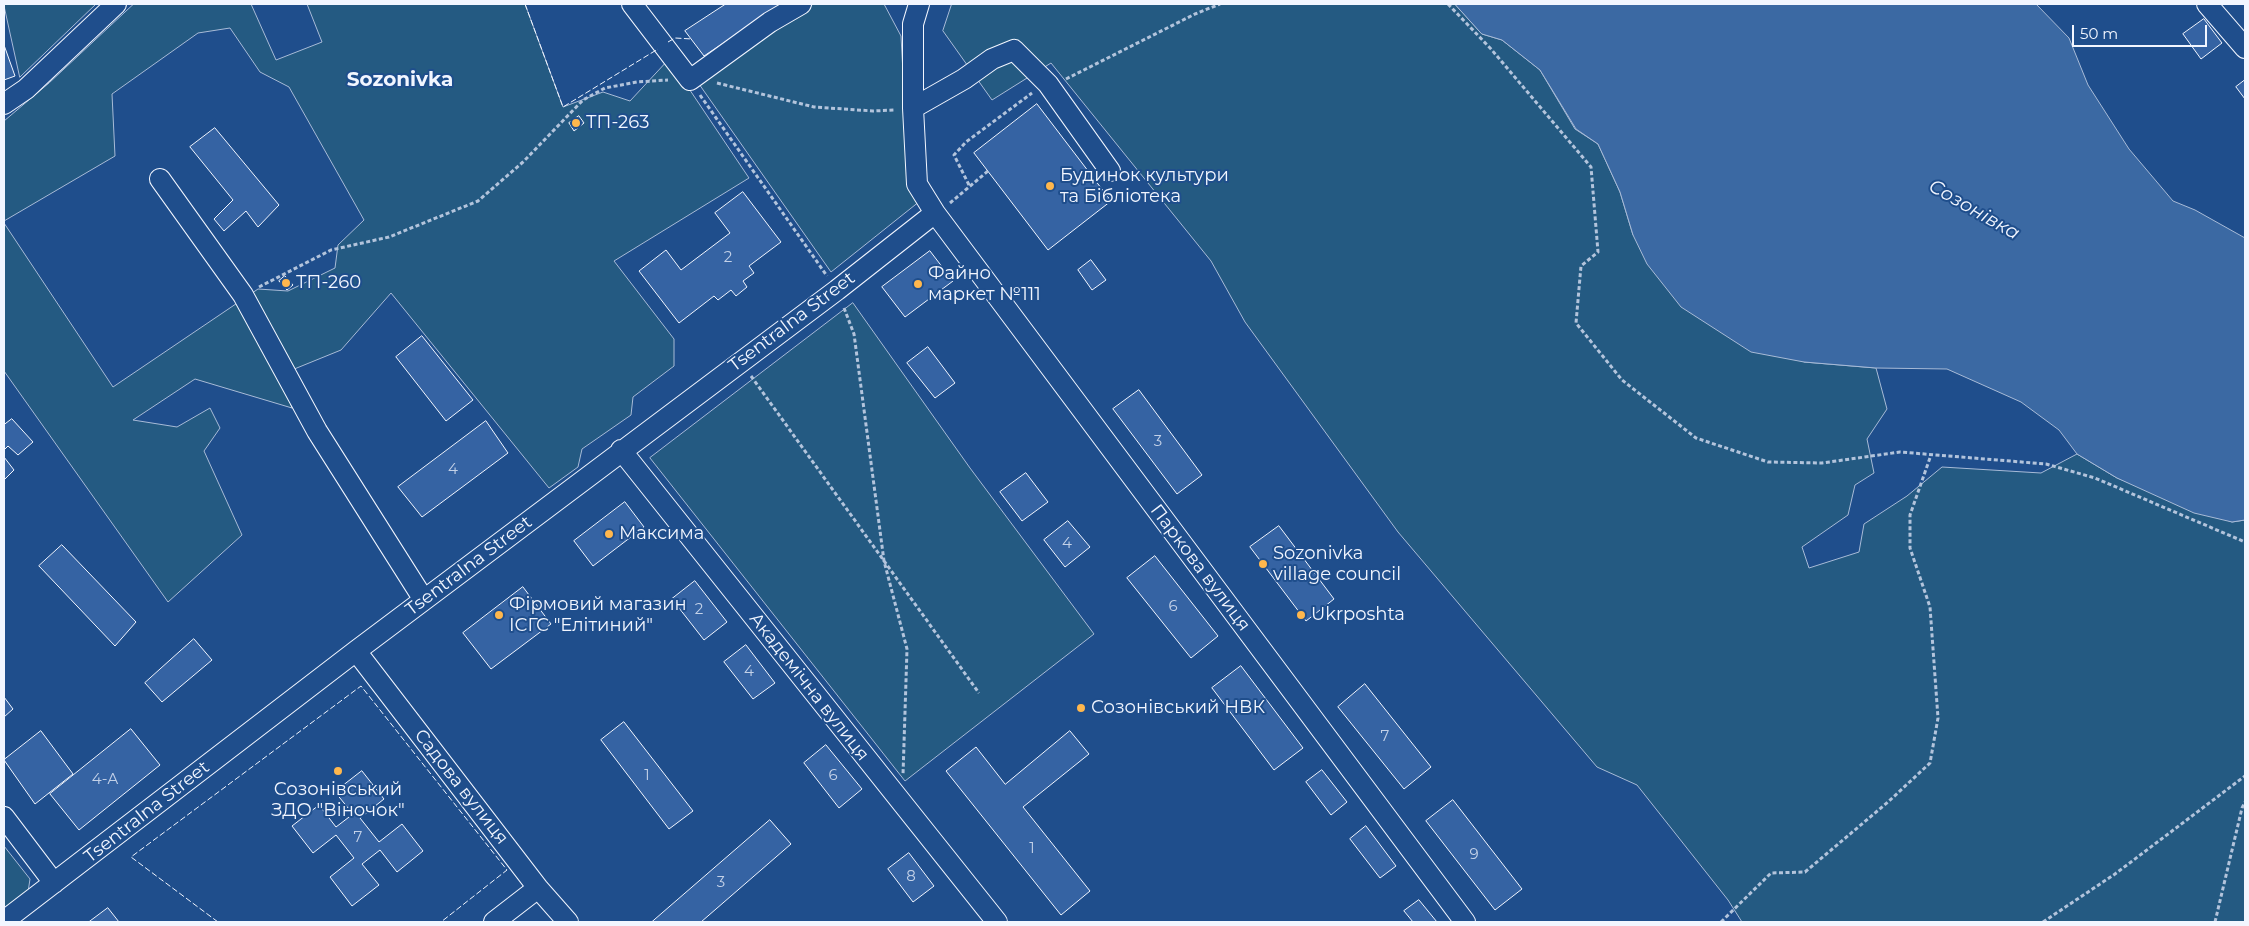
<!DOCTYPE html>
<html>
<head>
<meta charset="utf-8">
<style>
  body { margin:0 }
  #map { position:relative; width:2249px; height:926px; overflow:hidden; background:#1f4e8c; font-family:Montserrat,sans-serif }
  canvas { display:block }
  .frame { position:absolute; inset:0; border:5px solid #f2f6ff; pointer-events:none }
  .scale { position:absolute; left:2072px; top:25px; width:135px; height:22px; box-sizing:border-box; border:2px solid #f2f6ff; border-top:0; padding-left:6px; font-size:15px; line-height:18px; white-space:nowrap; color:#f2f6ff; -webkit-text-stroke:4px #1f4e8c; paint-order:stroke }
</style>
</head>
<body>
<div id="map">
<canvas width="2249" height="926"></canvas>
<div class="frame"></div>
<div class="scale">50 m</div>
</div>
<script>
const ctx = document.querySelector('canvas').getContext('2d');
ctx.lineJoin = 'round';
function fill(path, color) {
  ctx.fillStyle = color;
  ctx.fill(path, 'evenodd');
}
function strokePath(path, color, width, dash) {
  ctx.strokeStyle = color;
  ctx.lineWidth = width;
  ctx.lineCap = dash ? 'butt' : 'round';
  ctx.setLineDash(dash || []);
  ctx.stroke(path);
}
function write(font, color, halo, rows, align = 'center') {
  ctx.font = font + ' Montserrat,sans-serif';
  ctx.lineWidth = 4;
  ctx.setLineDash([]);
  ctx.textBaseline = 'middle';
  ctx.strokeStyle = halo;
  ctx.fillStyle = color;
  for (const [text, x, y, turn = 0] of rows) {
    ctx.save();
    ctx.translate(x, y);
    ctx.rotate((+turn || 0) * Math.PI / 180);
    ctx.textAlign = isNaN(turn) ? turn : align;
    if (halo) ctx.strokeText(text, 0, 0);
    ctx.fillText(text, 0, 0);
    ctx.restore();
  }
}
const green = new Path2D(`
  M4 4H96L20 77Z
  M134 4H251L276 60 322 42 307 4H525L563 107 603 92 630 101 669 59 749 178 614 261 674 339V366L633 397 631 415 582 449 578 467 549 488 391 293 341 350 282 374 292 408 195 379 133 420 177 427 210 408 220 428 204 451 242 535 168 602 4 371V223L113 387 258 289 288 291 335 268 338 245 364 220 289 87 260 72 230 28 198 33 112 94 115 156 4 221V121L49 83Z
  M814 4H884L901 36 909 183 920 201 831 272 699 84 781 21Z
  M952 4H1455L1482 34 1502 40 1540 70 1575 129 1598 144 1620 192 1633 235 1804 362 1876 368 1887 409 1867 439 1874 473 1855 485 1848 515 1802 547 1809 568 1859 552 1864 524 1907 496 1942 467 2041 473 2077 454 2117 478 2232 522 2245 520V922H1742L1728 900 1637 785 1597 767 1398 532 1245 322 1211 261 1051 63 992 100 943 31Z
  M853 303 970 468 1094 634 905 781 650 458Z
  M4 846 30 879 28 892 4 908Z`);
fill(green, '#245a82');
strokePath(green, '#a8bbd7', 1);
const water = new Path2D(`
  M1455 4H2036L2069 38 2088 85 2129 149 2173 201 2195 210 2245 238V520L2232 522 2194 513 2117 478 2077 454 2059 430 2021 402 1947 369 1876 368 1804 362 1751 352 1681 307 1647 264 1633 235 1620 192 1598 144 1576 129 1540 70 1502 40 1482 34Z`);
fill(water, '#3b69a3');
strokePath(water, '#a8bbd7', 1);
const building = new Path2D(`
  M726 4H782L704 56 685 31Z
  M2204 19 2222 43 2201 59 2183 34Z
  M4 45 15 76 4 80Z
  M2245 80V99L2236 87Z
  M1037 104 1111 201 1048 250 974 153Z
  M579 116 584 123 574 131 569 123Z
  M215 128 279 205 258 227 246 211 224 231 214 219 233 200 190 147Z
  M743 192 781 242 749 266 754 273 743 281 747 287 736 296 731 290 718 300 714 296 679 323 639 271 666 250 681 270 730 233 715 213Z
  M930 251 953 281 905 317 882 287Z
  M1091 260 1106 280 1092 290 1078 270Z
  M285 276 293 285 287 290 279 281Z
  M422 336 473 400 446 421 396 357Z
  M928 347 955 383 935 398 907 363Z
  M1139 390 1202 475 1177 494 1113 409Z
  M12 419 33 442 18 455 8 446 4 450V425Z
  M486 421 508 453 422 517 398 487Z
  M4 457 14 470 4 480Z
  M1026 473 1048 502 1022 521 1000 492Z
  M625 502 644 527 593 566 574 541Z
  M1068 521 1090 547 1065 567 1044 540Z
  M1279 526 1334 599 1306 621 1250 547Z
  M62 545 136 622 115 646 39 566Z
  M1155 556 1218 636 1191 658 1127 578Z
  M695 581 727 622 704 640 672 599Z
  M523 587 551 624 491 669 463 633Z
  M194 639 212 660 162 702 145 683Z
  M746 645 775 683 753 699 724 662Z
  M1241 666 1303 748 1274 770 1212 688Z
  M1365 684 1431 767 1404 789 1338 707Z
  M4 697 13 709 4 717Z
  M624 722 693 811 669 829 601 740Z
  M131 729 160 765 79 830 50 794Z
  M41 731 73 774 35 804 4 760Z
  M1070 731 1089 754 1023 807 1090 891 1061 915 946 771 976 747 1005 784Z
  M826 745 862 789 839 808 804 763Z
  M1322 770 1347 802 1331 815 1306 782Z
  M362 771 384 799 360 818 379 842 402 824 423 851 397 872 380 850 362 864 379 885 352 906 330 877 354 858 336 835 313 853 292 826 319 805 336 827 353 814 335 792Z
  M1453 800 1522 889 1495 910 1426 821Z
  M770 820 791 844 701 922H652Z
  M1366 826 1396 866 1380 878 1350 839Z
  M909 853 934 886 913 902 888 869Z
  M1419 900 1437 922H1413L1404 911Z
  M108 908 119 922H89Z`);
fill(building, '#3563a3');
strokePath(building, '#f2f6ff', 1);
const minor = new Path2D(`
  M632 4 690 80 770 22 801 4
  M919 4 913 24V108L917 184 935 213 1465 922
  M2207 4 2245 48
  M4 104 26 89 116 4
  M913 108 964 79 992 59 1014 50 1048 84 1110 171
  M160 179 243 295 317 431 424 600
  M621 450 997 922
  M356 651 538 888 568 922
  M4 817 54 883
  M4 921 356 651 837 290 935 213
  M494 922 538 888`);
strokePath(minor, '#f2f6ff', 22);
strokePath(new Path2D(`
  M1448 4 1491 49 1591 167 1598 252 1581 266 1576 323 1622 380 1696 438 1768 462 1822 463 1900 452 2046 464 2095 478 2245 542
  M1066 79 1195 14 1220 4
  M717 83 814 107 873 111 895 110
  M700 95 827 276
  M969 185 954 155 966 142 1032 93
  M950 203 988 171
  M259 287 331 250 389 237 478 201 523 162 583 100 605 88 637 82 668 80
  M844 308 854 334 884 561 907 649 903 775
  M751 376 979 693
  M1721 922 1771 873 1805 872 1888 802 1930 763 1938 718 1930 607 1910 548V515L1931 455
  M2043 922 2115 874 2245 776
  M2215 922 2242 808 2245 802`), '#b3c4dc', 3, [4, 2.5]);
strokePath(minor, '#1f4e8c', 20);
strokePath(new Path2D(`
  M525 4 563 107 658 49
  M668 42 675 38 692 39
  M218 922 131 857 361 686 507 870 441 922`), '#f2f6ff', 1, [6, 2.5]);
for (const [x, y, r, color] of [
  [576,123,5,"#ffb74d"],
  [1050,186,5,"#ffb74d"],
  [286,283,5,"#ffb74d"],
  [918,284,5,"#ffb74d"],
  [609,534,5,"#ffb74d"],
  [1263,564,5,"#ffb74d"],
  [499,615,5,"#ffb74d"],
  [1301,615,5,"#ffb74d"],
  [1081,708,5,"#ffb74d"],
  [338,771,5,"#ffb74d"]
]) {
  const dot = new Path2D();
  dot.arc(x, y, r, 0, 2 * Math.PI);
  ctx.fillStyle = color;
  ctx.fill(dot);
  strokePath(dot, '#1f4e8c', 2);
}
write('15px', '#c3d1e8', null, [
  ["2",728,258],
  ["3",1158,442],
  ["4",453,470],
  ["4",1067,544],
  ["6",1173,607],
  ["2",699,610],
  ["4",749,672],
  ["7",1385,737],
  ["1",647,776],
  ["6",833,776],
  ["4-А",105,780],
  ["7",358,838],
  ["1",1032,849],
  ["9",1474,855],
  ["8",911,877],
  ["3",721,883]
]);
write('18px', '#f2f6ff', '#1f4e8c', [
  ["ТП-263",586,123],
  ["Будинок культури",1060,176],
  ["та Бібліотека",1060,197],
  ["Файно",928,274],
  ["маркет №111",928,295],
  ["ТП-260",296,283],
  ["Максима",619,534],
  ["Sozonivka",1273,554],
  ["village council",1273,575],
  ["Фірмовий магазин",509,605],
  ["ІСГС \"Елітиний\"",509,626],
  ["Ukrposhta",1311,615],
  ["Созонівський НВК",1091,708],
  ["Созонівський",338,790,"center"],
  ["ЗДО \"Віночок\"",338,811,"center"]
], 'left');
write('18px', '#f2f6ff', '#1f4e8c', [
  ["Tsentralna Street",792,322,-37],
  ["Tsentralna Street",469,566,-37],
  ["Паркова вулиця",1200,568,53],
  ["Академічна вулиця",809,687,52],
  ["Садова вулиця",461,787,52],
  ["Tsentralna Street",147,812,-38]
]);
write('italic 19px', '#f2f6ff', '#1f4e8c', [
  ["Созонівка",1974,210,30]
]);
write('bold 20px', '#f2f6ff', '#1f4e8c', [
  ["Sozonivka",400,80]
]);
</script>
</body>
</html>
